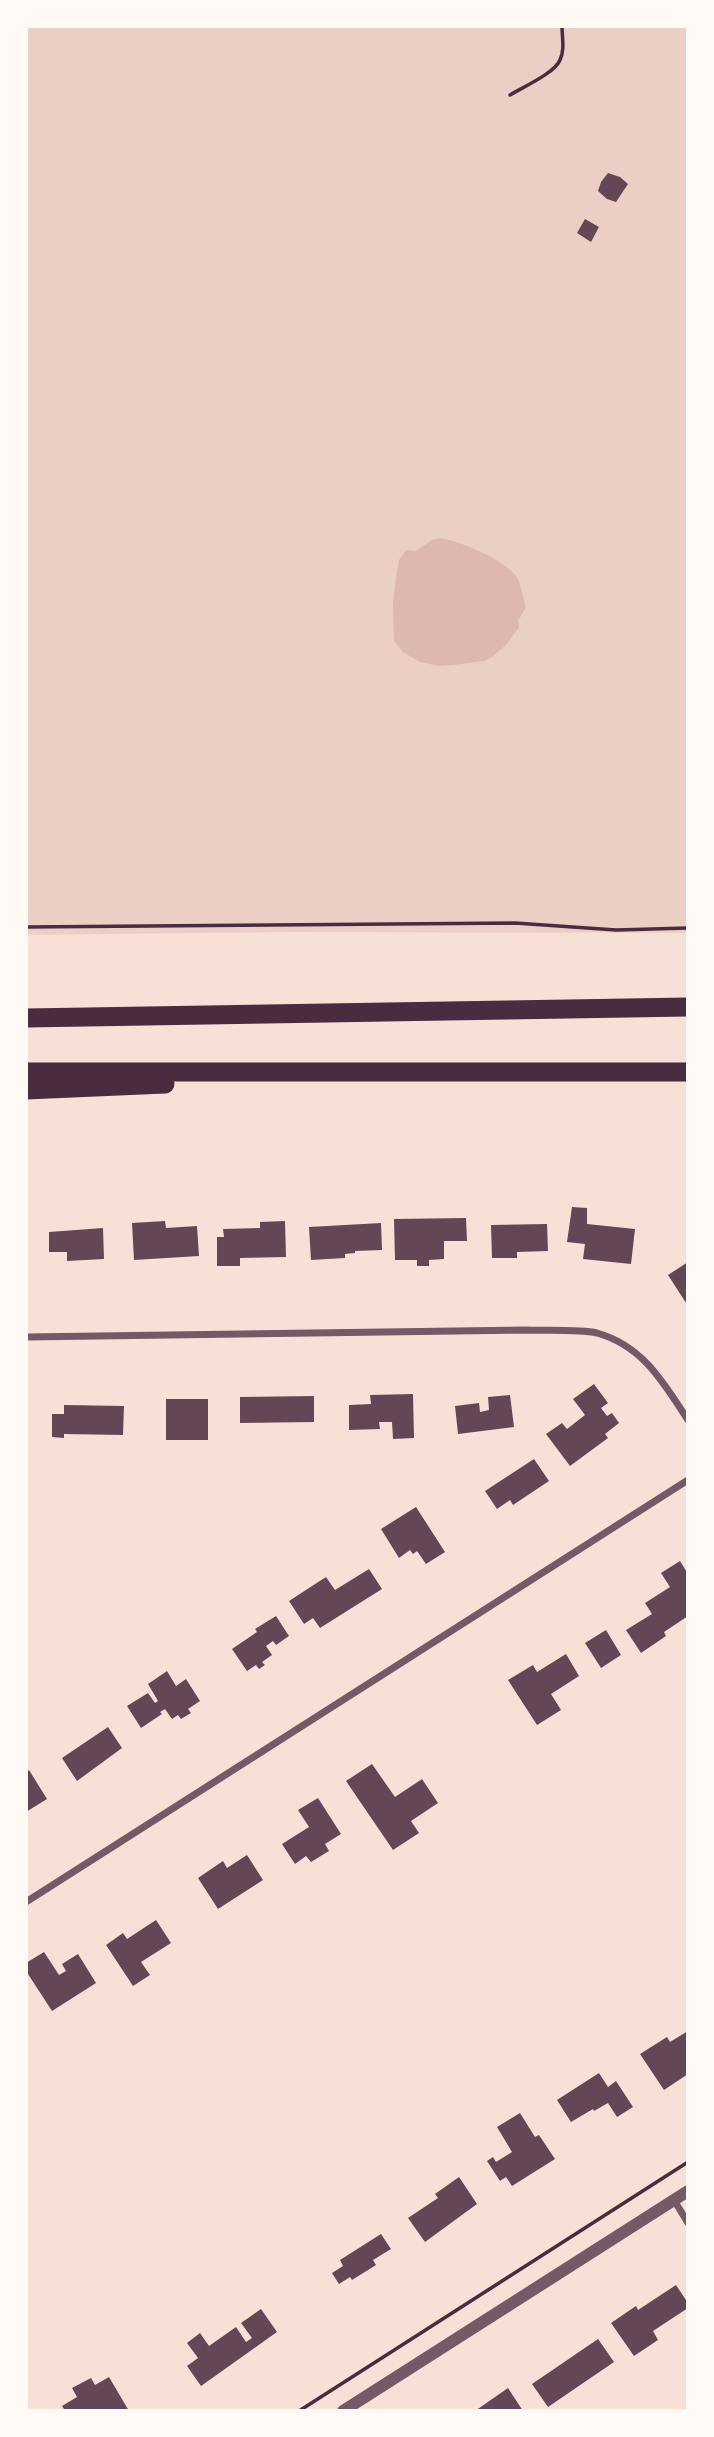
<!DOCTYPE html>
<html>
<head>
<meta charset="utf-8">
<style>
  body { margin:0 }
  #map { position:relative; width:714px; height:2437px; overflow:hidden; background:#f7e1d7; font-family:"PT Sans Narrow",sans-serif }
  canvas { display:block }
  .frame { position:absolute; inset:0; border:28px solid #fffaf5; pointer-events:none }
</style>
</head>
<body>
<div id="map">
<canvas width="714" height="2437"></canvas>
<div class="frame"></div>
</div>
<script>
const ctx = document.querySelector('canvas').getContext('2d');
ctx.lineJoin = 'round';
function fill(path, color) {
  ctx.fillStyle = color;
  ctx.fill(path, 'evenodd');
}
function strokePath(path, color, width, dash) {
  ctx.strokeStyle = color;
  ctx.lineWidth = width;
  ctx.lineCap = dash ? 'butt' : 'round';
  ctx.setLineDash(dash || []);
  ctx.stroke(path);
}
fill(new Path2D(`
  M26 26H688V933L293 932 26 935Z`), '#ebcfc5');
fill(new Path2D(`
  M440 538C460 541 503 559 515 575 522 584 522 597 526 607L518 621 519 627 507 644 492 657 484 661 453 665 439 666 420 662 403 652 394 641 393 603 396 578 399 560 406 550 416 551 432 540Z`), '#dcb8b0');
fill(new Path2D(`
  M608 173 620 177 628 184 616 202 607 199 598 191 601 182Z
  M585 219 599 227 591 242 577 233Z
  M572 1207 587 1208V1224L635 1229 631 1264 583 1259 585 1244 567 1242Z
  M466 1218 467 1241H444V1259L429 1260V1266H417V1260H395L394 1219Z
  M165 1221 166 1228 197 1226 199 1256 134 1260 132 1223Z
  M285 1221 286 1257 240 1258V1266H217V1237H224L223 1229 260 1228V1222Z
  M381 1223 382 1250 355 1251V1253L345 1254V1258L311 1260 309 1227Z
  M547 1224 548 1251 517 1252V1258H492L491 1225Z
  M103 1228 104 1259 67 1261V1252H49V1232Z
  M688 1262V1306L668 1275Z
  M594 1384 608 1403 601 1408 607 1416 612 1413 619 1423 605 1434 608 1438 570 1466 546 1434 562 1423 567 1429 585 1415 573 1399Z
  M413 1394 414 1438 393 1439 392 1422H379L380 1429 349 1430V1405L371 1404 370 1395Z
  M510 1395 514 1427 458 1434 455 1406 479 1403 480 1412 489 1410 488 1397Z
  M314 1396V1422L240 1423V1397Z
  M166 1399H208V1440H166Z
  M64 1405 124 1406 123 1435 64 1434V1438L52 1437V1414H64Z
  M534 1459 549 1481 513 1505 510 1500 497 1509 485 1491Z
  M416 1507 445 1552 426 1564 417 1551 413 1554 410 1550 399 1558 381 1529Z
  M680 1561 688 1574V1616L664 1632 666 1636 641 1653 626 1630 652 1614 645 1603 670 1587 661 1573Z
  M369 1569 382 1589 320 1628 313 1618 304 1624 289 1601 326 1577 335 1590Z
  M276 1616 289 1636 276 1645 273 1641 266 1646 272 1655 262 1662 265 1665 259 1669 256 1665 247 1671 232 1649 257 1632 255 1629Z
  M606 1630 621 1655 601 1668 585 1643Z
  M566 1654 579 1676 551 1694 561 1710 537 1725 508 1680 533 1665 537 1672Z
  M167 1671 176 1686 186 1679 200 1701 188 1709 191 1713 181 1719 178 1715 172 1719 165 1709 160 1712 162 1714 141 1728 127 1706 148 1693 155 1703 158 1701 148 1684Z
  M108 1727 122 1748 77 1781 62 1758Z
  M372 1764 395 1797 422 1779 438 1803 411 1821 419 1833 393 1850 346 1781Z
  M29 1770 47 1799 26 1812V1772Z
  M318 1798 341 1834 325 1844 329 1851 311 1862 306 1856 295 1864 282 1844 309 1827 298 1810Z
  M247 1855 263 1880 218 1909 198 1878 223 1861 227 1868Z
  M156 1920 171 1943 141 1962 150 1975 133 1986 106 1945 123 1933 127 1939Z
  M44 1952 59 1975 66 1971 62 1964 78 1954 96 1983 52 2011 26 1971V1963Z
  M688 2031V2074L664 2090 640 2054 667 2037 670 2042Z
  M599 2073 608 2087 616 2081 633 2107 617 2117 608 2103 594 2111 593 2109 571 2122 557 2100Z
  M520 2113 535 2137 539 2135 555 2159 512 2186 506 2177 500 2181 487 2161 493 2157 496 2162 512 2152 497 2127Z
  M459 2177 477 2204 425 2242 408 2218 438 2198 435 2194Z
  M381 2234 391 2249 373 2260 376 2265 352 2280 350 2277 339 2284 332 2273 343 2266 340 2260Z
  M676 2285 688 2303V2308L653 2331 658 2340 634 2356 611 2323 636 2306 638 2310Z
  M261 2309 277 2332 201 2386 187 2366 198 2358 187 2343 200 2333 209 2346 236 2327 246 2342 252 2338 241 2323Z
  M598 2339 614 2362 548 2407 532 2384Z
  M109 2377 129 2411H65L62 2406 77 2397 72 2388 91 2378 95 2385Z
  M508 2388 523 2411H475Z`), '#644757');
strokePath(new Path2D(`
  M510 95C523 87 555 73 560 60 565 49 562 38 562 26
  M26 927 515 923 616 930 688 928
  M299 2411 688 2162`), '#4a2c40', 3.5);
strokePath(new Path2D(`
  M26 1337 527 1330C546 1331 579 1329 597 1333 643 1346 663 1382 688 1420
  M26 1902 688 1480
  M674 2200 688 2223`), '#755966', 7);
strokePath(new Path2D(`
  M343 2411 688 2191`), '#755966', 12);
strokePath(new Path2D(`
  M26 1018 688 1007
  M26 1072H688
  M26 1090 165 1084`), '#4a2c40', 19);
</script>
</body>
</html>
